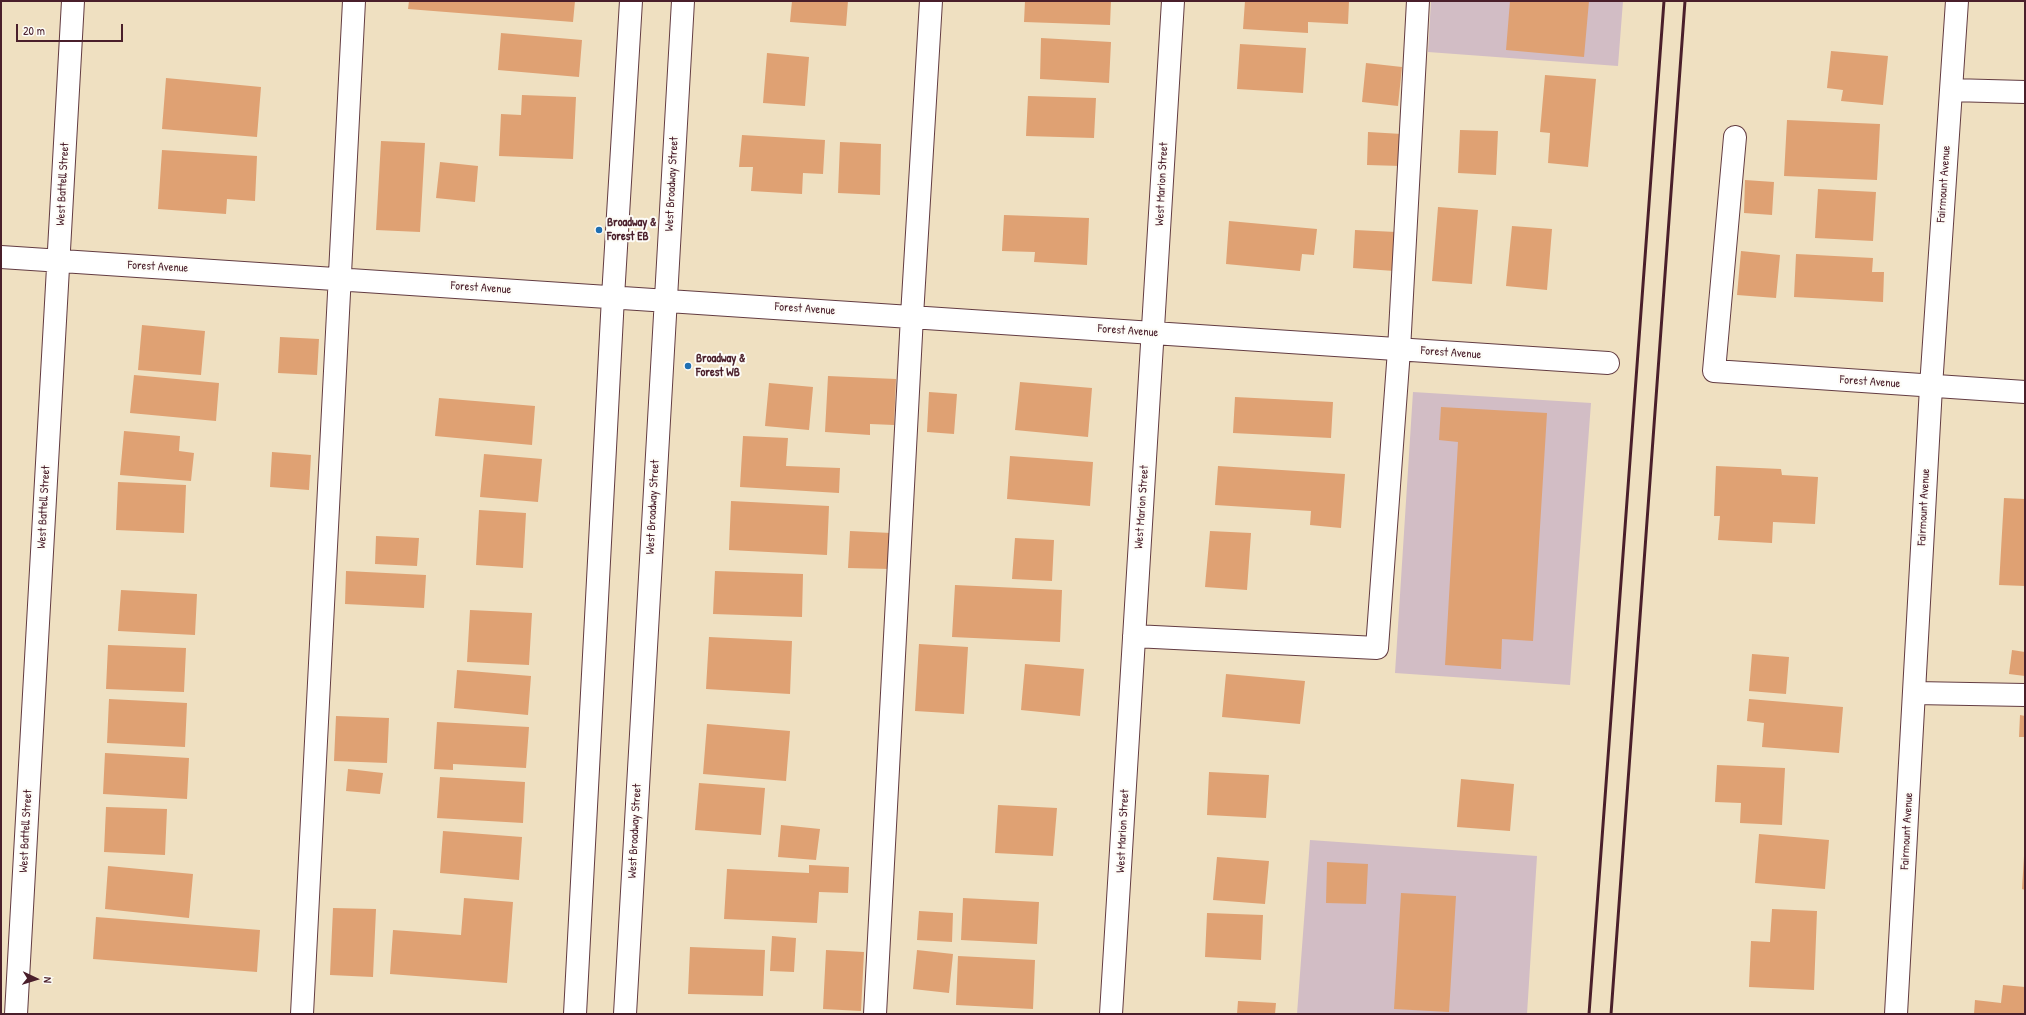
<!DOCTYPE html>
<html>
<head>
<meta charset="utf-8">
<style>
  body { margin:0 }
  #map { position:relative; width:2026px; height:1015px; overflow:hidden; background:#efe0c1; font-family:"Patrick Hand",sans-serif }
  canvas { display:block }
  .frame { position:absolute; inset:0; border:2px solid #4a1f2b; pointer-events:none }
  .north { position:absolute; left:16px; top:959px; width:40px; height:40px; -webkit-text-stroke:3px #fdfcf7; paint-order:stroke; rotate:94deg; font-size:11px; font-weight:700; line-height:16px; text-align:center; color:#4a1f2b }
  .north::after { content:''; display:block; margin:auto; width:14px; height:18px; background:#4a1f2b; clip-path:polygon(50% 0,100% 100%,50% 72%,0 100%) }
  .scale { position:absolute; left:16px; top:24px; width:107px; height:18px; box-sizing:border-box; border:2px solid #4a1f2b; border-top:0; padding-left:5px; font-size:12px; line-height:14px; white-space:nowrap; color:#4a1f2b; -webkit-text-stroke:3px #fdfcf7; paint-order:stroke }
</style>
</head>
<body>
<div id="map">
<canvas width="2026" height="1015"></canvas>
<div class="frame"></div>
<div class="north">N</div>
<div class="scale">20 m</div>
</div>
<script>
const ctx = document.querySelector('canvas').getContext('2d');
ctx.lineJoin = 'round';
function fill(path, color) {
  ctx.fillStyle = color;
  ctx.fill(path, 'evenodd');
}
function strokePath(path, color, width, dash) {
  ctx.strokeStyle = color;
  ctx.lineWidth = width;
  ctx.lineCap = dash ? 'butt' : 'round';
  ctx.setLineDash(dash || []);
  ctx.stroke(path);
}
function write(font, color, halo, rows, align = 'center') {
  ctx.font = font + ' "Patrick Hand",sans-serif';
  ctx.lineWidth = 4;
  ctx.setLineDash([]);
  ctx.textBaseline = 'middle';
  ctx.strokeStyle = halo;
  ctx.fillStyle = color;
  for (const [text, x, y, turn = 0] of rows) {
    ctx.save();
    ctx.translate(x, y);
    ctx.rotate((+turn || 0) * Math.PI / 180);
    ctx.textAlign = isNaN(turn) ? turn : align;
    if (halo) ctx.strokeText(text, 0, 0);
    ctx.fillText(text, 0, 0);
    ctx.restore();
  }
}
fill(new Path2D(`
  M1431 1H1623L1618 66 1428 52Z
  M1413 392 1591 403 1570 685 1395 673Z
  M1310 840 1537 856 1527 1014H1297Z`), '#d2bdc5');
fill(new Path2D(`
  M409 1H575L573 22 408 9Z
  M792 1H848L846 26 790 22Z
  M1025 1H1111L1110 25 1024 22Z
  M1245 1H1349L1348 24 1308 22V33L1243 29Z
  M1510 1H1589L1584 57 1506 50Z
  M501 33 582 40 579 77 498 70Z
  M1041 38 1111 42 1109 83 1040 79Z
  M1240 44 1306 48 1303 93 1237 89Z
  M1831 51 1888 56 1883 105 1841 101 1843 90 1827 88Z
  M767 53 809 57 805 106 763 103Z
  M1366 63 1402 67 1398 106 1362 102Z
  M1545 75 1596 79 1588 167 1548 163 1550 133 1540 132Z
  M166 78 261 87 257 137 162 129Z
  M522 95 576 97 573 159 499 156 501 114 521 115Z
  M1028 96 1096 98 1094 138 1026 136Z
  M1787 120 1880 124 1877 180 1784 176Z
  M1460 130 1498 131 1496 175 1458 173Z
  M1368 132 1402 134 1401 166 1367 165Z
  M742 135 825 140 823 174 803 173 802 194 751 191 753 167H739Z
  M381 141 425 143 420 232 376 230Z
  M840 142 881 144 880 195 838 193Z
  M162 150 257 156 255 201 227 199 226 214 158 209Z
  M440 162 478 166 475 202 436 198Z
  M1745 180 1774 182 1772 215 1744 213Z
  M1818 189 1876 192 1873 241 1815 238Z
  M1438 207 1478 210 1472 284 1432 281Z
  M1004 215 1089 218 1087 265 1034 262 1035 252 1002 251Z
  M1229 221 1317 229 1314 255 1302 254 1300 271 1226 264Z
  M1512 226 1552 229 1547 290 1506 286Z
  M1355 230 1396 232 1394 271 1353 268Z
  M1741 251 1780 255 1776 298 1737 295Z
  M1796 254 1873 258 1872 272H1884L1883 302 1794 297Z
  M142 325 205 331 201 375 138 370Z
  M280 337 319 339 317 375 278 373Z
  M134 375 219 383 216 421 130 413Z
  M828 376 896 379 894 425 870 424V435L825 432Z
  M1020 382 1092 388 1088 437 1015 430Z
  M769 383 813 387 809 430 765 426Z
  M929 392 957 394 954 434 927 432Z
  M1235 397 1333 402 1331 438 1233 433Z
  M439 398 535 406 532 445 435 436Z
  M1441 407 1547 413 1533 641 1502 639 1501 669 1445 665 1458 442 1439 440Z
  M124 431 180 436 179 451 194 453 191 481 120 475Z
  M743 436 788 438 786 466 840 468 839 493 740 487Z
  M272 452 311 455 309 490 270 487Z
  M484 454 542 459 538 502 480 497Z
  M1010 456 1093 462 1090 506 1007 499Z
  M1218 466 1345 474 1341 528 1310 525 1311 511 1215 505Z
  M1716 466 1781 469 1782 475 1818 477 1815 524 1773 522 1772 543 1718 540 1720 516H1714Z
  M118 482 186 485 184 533 116 530Z
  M2004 498 2025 499V586L1999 585Z
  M731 501 829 506 827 555 729 550Z
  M479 510 526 513 523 568 476 565Z
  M850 531 891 533 890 569 848 568Z
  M1210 531 1251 533 1247 590 1205 587Z
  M376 536 419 538 417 566 375 564Z
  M1015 538 1054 540 1052 581 1012 579Z
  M346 571 426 575 424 608 345 604Z
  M715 571 803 574 802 617 713 614Z
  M955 585 1062 590 1060 642 952 637Z
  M121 590 197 594 195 635 118 631Z
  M470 610 532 613 529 665 467 662Z
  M709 637 792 641 790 694 706 689Z
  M919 644 968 647 964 714 915 711Z
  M108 645 186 648 184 692 106 689Z
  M2012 650 2025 652V676L2009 674Z
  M1752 654 1789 657 1786 694 1749 691Z
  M1025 664 1084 669 1080 716 1021 710Z
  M457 670 531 676 528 715 454 708Z
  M1226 674 1305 681 1300 724 1222 717Z
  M109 699 187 703 185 747 107 743Z
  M1749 699 1843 707 1839 753 1762 747 1764 723 1747 721Z
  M2020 715 2025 716V737H2019Z
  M336 716 389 718 387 763 334 761Z
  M437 722 529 727 526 768 453 764V770L434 769Z
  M707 724 790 731 786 781 703 774Z
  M105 753 189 758 187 799 103 794Z
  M1717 765 1785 768 1782 825 1740 823 1741 803 1715 802Z
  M348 769 383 773 380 794 346 791Z
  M1209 772 1269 775 1266 818 1207 815Z
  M440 777 525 782 523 823 437 818Z
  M1461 779 1514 784 1510 831 1457 827Z
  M699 783 765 788 761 835 695 830Z
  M998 805 1057 808 1053 856 995 853Z
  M106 807 167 809 165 855 104 852Z
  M781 825 820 829 816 860 778 857Z
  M443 831 522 837 519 880 440 873Z
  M1759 834 1829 840 1825 889 1755 883Z
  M2024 856H2025V890L2022 889Z
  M1217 857 1269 861 1265 904 1213 900Z
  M1327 862 1368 864 1366 904 1326 903Z
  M809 865 849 867 848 893 819 892 817 923 724 919 727 869 809 873Z
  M108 866 193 874 189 918 105 909Z
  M1401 893 1456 896 1449 1012 1394 1009Z
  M464 898 513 902 507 983 390 974 393 930 461 935Z
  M963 898 1039 902 1037 944 961 940Z
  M333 908 376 909 373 977 330 975Z
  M1772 909 1817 911 1814 990 1749 987 1751 941 1770 942Z
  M919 911 953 913 952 942 917 940Z
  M1207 913 1263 915 1261 960 1205 957Z
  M96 917 260 930 257 972 93 959Z
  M772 936 796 938 794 972 770 971Z
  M690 947 765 950 763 996 688 994Z
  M826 950 864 952 861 1011 823 1009Z
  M917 950 953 954 949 993 913 989Z
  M958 956 1035 960 1033 1009 956 1005Z
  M2003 985 2025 987V1014H1974L1975 1000 2001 1003Z
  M1238 1001 1276 1003 1275 1014H1237Z`), '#dfa173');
const minor = new Path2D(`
  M1951 90 2025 92
  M1735 137 1714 371 2025 392
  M1 257 1608 363
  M1134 636 1377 648 1399 350 1418 1
  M1915 693 2025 695
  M16 1014 73 1
  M302 1014 354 1
  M575 1014 613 297 631 1
  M625 1014 683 1
  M875 1014 912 316 931 1
  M1111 1014 1173 1
  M1896 1014 1931 387 1957 1`);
strokePath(minor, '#633c42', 24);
strokePath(minor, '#fff', 22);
strokePath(new Path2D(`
  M1589 1014 1664 1
  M1611 1014 1685 1`), '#4a1f2b', 3);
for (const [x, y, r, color] of [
  [599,230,4,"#1f6fb2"],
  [688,366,4,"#1f6fb2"]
]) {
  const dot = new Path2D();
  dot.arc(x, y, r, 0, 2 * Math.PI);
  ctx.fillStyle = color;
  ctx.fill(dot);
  strokePath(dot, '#fdfcf7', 1.5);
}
write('12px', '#4a1f2b', '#fdfcf7', [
  ["West Battell Street",63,184,-87],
  ["West Broadway Street",672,184,-87],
  ["West Marion Street",1162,184,-87],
  ["Fairmount Avenue",1944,184,-86],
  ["Forest Avenue",158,267,3],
  ["Forest Avenue",481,288,4],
  ["Forest Avenue",805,309,4],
  ["Forest Avenue",1128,331,4],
  ["Forest Avenue",1451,353,4],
  ["Forest Avenue",1870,382,4],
  ["West Battell Street",44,507,-87],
  ["West Broadway Street",653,507,-87],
  ["West Marion Street",1142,507,-86],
  ["Fairmount Avenue",1924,507,-87],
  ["West Battell Street",26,831,-87],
  ["West Broadway Street",635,831,-87],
  ["West Marion Street",1123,831,-87],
  ["Fairmount Avenue",1907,831,-87]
]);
write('bold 12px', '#4a1f2b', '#fdfcf7', [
  ["Broadway &",607,223],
  ["Forest EB",607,237],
  ["Broadway &",696,359],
  ["Forest WB",696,373]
], 'left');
</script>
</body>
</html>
